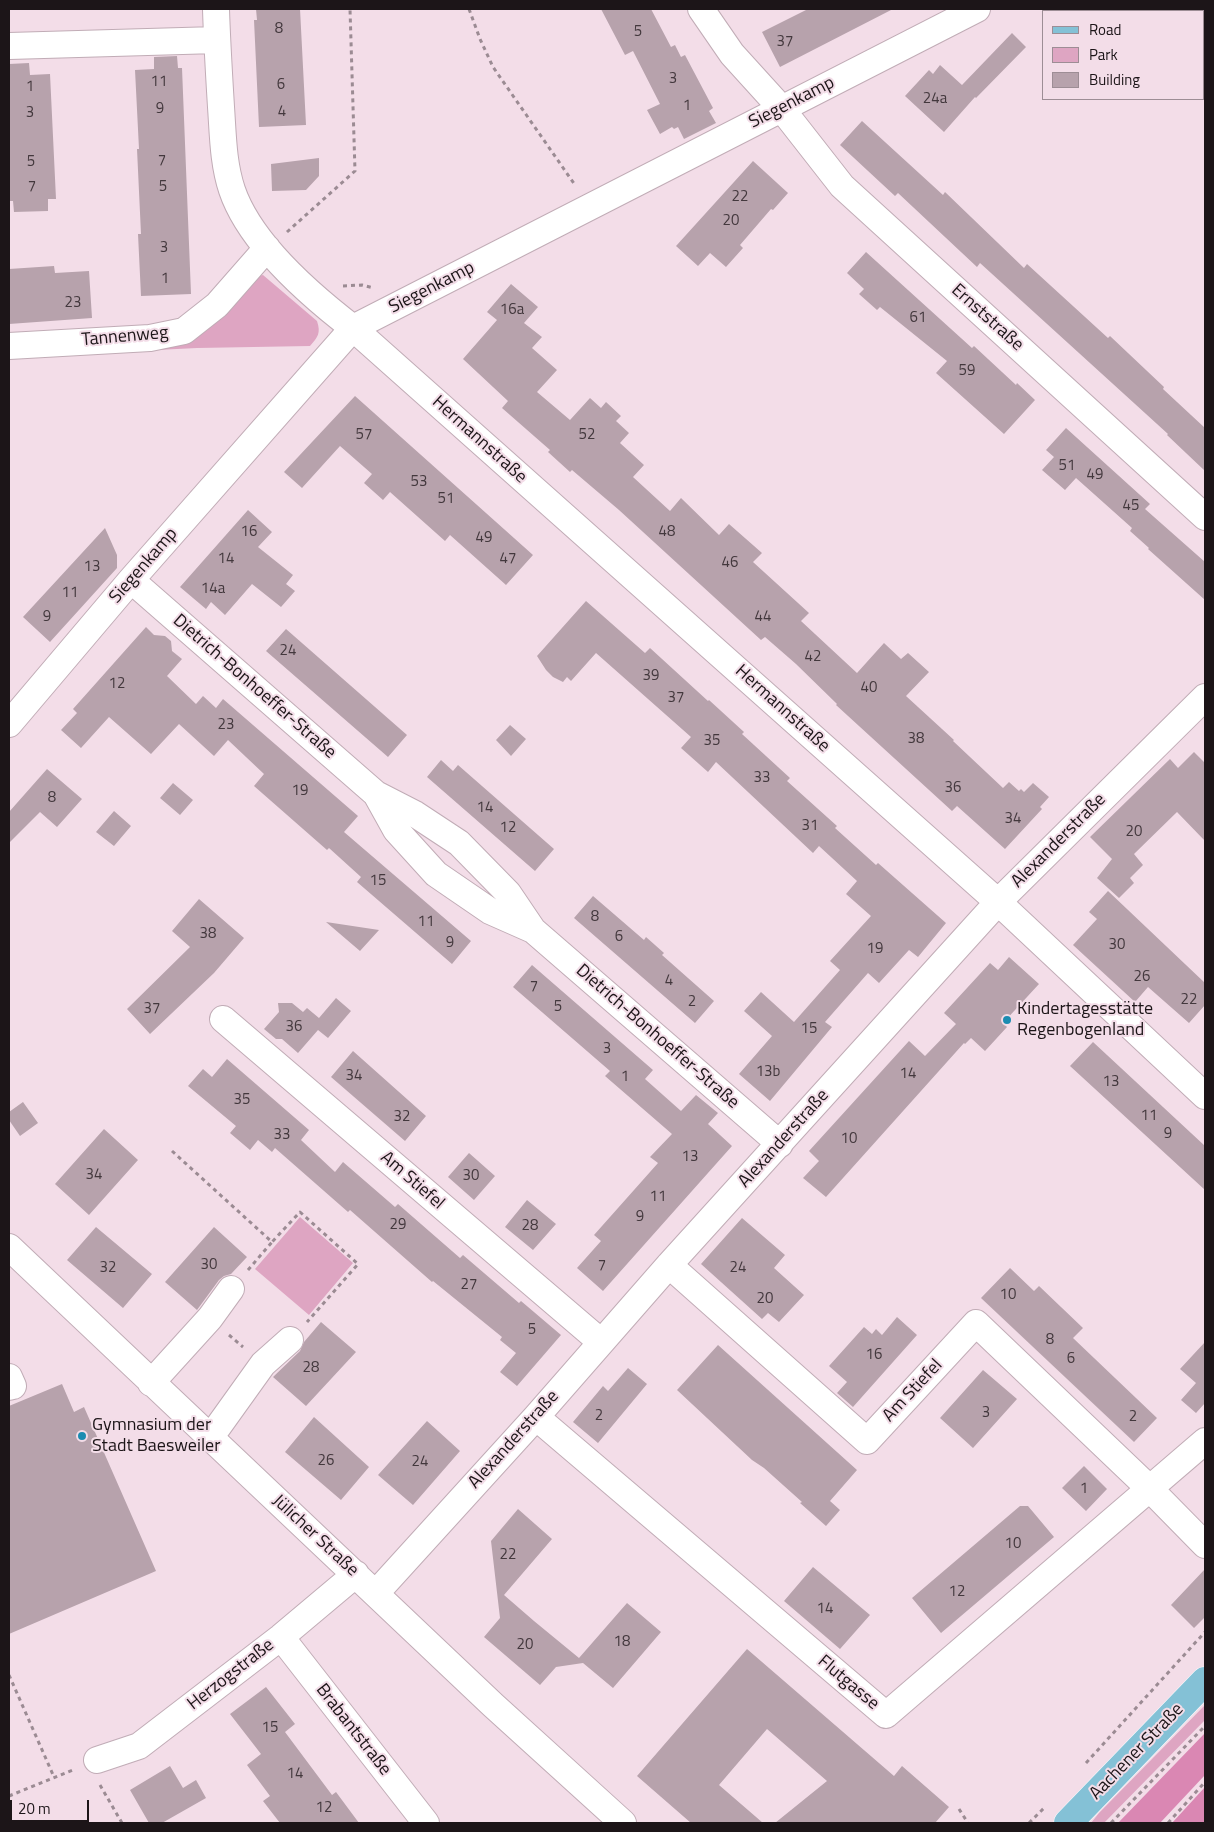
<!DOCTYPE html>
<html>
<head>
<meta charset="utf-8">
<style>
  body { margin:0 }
  #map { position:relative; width:1214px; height:1832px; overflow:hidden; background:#f3dde8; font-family:"Titillium Web",sans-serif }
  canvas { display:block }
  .frame { position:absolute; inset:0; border:10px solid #1c1518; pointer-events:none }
  .legend { position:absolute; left:1042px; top:10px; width:162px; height:90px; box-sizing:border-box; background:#f3dde8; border:1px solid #9d8d95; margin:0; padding:6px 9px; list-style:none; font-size:15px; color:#1c1518 }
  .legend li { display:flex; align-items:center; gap:10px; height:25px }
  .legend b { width:25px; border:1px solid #9d8d95 }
  .scale { position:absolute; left:10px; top:1800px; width:79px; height:22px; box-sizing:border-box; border:2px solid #1c1518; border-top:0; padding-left:6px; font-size:15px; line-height:18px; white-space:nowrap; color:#1c1518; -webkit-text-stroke:4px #f3dde8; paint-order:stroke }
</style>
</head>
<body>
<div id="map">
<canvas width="1214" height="1832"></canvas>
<div class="frame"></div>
<ul class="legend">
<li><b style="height:6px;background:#84c1d6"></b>Road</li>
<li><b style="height:14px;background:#dea5c2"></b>Park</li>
<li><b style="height:14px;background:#b7a2ac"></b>Building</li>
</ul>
<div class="scale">20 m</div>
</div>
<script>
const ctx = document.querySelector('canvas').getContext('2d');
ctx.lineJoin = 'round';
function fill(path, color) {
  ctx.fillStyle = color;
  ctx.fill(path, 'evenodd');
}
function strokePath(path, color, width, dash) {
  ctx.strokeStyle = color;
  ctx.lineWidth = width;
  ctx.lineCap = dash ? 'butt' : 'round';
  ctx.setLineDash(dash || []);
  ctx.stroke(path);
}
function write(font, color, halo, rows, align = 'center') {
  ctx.font = font + ' "Titillium Web",sans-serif';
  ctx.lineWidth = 4;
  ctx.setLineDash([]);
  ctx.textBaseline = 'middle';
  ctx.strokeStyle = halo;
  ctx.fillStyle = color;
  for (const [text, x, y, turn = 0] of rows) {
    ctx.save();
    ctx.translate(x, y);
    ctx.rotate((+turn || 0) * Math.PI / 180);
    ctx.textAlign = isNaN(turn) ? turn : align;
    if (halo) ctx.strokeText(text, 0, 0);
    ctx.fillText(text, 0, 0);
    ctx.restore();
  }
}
fill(new Path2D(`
  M263 275 317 321C321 333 318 337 310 346L197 348 96 353 185 339 251 278Z
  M300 1217 353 1263 309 1315 255 1269Z
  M1205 1705V1720L1104 1823H1091L1099 1813Z`), '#dea5c2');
fill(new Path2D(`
  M1205 1733V1775L1160 1823H1118Z
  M1205 1787V1823H1172Z`), '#da87b3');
fill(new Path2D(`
  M256 9H300L306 125 259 127 254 20H257Z
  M601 9H651L671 47 675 45 681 57 685 55 713 108 709 111 716 123 684 139 678 127 674 129 672 127 660 134 647 110 660 104 633 51 625 55Z
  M808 9H893L780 67 762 32Z
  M1012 33 1026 47 976 98 975 97 944 132 905 96 929 70 933 74 940 65 973 95 962 85Z
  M177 56 178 68H182L191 294 141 296 138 234H141L137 149H139L135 70 154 69V57Z
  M29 63 30 75 50 74 56 199H48V211L14 212 13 201H9V64Z
  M862 121 943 195 945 192 1024 268 1027 264 1108 338 1110 336 1164 387 1163 389 1205 428V471L1167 435 1168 434 980 263 977 267 898 193 895 196 840 145Z
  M319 158V176L306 190 272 191 271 164Z
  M753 161 788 193 773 210 771 209 740 245 743 248 726 267 710 253 698 266 676 246Z
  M866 252 972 348 974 346 1016 385 1017 383 1035 400 1004 434 936 373 947 361 880 307 877 310 859 294 864 289 847 273Z
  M54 266 55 273 89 271 92 318 9 324V269Z
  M511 284 538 307 524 323 542 337 532 348 557 370 537 392 570 420 590 398 601 408 606 402 621 416 616 421 629 433 620 443 644 465 633 477 670 511 681 498 719 535 729 524 762 553 753 562 809 613 801 621 857 673 884 643 901 659 908 653 929 672 906 696 954 740 953 741 1003 788 1009 782 1019 791 1021 789 1024 792 1033 783 1049 797 1040 807 1042 809 1005 849 957 806 952 811 836 705 837 704 796 664 765 637 761 640 619 510 572 470 570 472 548 452 550 450 502 408 508 401 463 359 497 320 487 312Z
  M355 396 533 555 506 585 450 535 445 541 390 492 383 500 364 483 372 474 340 446 302 488 284 472Z
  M1066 428 1150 504 1145 509 1205 562V600L1148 549 1149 548 1130 531 1132 528 1076 478 1065 490 1042 470 1054 457 1046 450Z
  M248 510 272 532 258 547 293 575 286 584 295 591 281 607 252 584 225 615 211 602 206 609 180 587Z
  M105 528 117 555V568L50 642 23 617Z
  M586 601 645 653 650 648 708 701 709 700 744 732 742 734 790 778 787 781 837 826 835 828 876 865 878 863 946 923 918 957 909 950 879 983 868 973 825 1022 832 1027 770 1101 739 1074 772 1036 744 1011 761 992 794 1022 840 970 830 961 871 916 846 894 857 881 819 846 813 853 716 762 708 772 681 748 691 737 596 653 571 681 567 677 563 682 553 677 546 670 537 656Z
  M146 627 154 635 165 636 171 641 172 651 182 659 167 676 196 704 203 696 216 708 223 699 358 816 344 832 471 941 452 964 357 882 361 877 329 848 327 850 254 786 264 774 228 740 214 756 179 724 151 754 109 717 81 748 61 730 77 713 73 709Z
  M286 629 407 735 388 757 266 651Z
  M510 725 526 739 511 756 496 740Z
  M1194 752 1205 763V841L1177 812 1134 854 1143 865 1130 878 1134 883 1119 898 1097 878 1112 859 1090 837 1170 759 1178 768Z
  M441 760 453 771 458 765 554 849 535 871 427 777Z
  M47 769 82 799 57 827 40 812 9 843V812Z
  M173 783 193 800 180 815 160 798Z
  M114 811 131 826 114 846 96 832Z
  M1108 891 1205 983V1005L1189 1023 1148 987 1135 1002 1073 945 1097 919 1089 912Z
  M593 896 644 940 646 937 664 953 662 955 714 1001 695 1023 574 918Z
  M199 899 244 938 214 973 150 1034 127 1009 190 947 172 931Z
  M326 922 379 930 360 951Z
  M1009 957 1039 984 1003 1023 1007 1027 985 1051 971 1038 965 1044 964 1043 826 1197 803 1178 819 1161 809 1151 909 1041 925 1056 956 1024 944 1013 990 963 998 970Z
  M532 965 653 1070 645 1079 681 1111 696 1095 718 1113 708 1124 732 1146 603 1291 577 1268 601 1241 594 1235 658 1163 650 1157 672 1134 605 1076 610 1071 513 987Z
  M336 998 351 1011 328 1038 318 1030 298 1053 282 1039H276L264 1029 279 1012 278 1003H292L303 1012 307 1008 319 1018Z
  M1093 1042 1205 1146V1190L1070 1066Z
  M353 1051 426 1116 405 1141 331 1077Z
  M227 1059 309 1130 301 1140 335 1172 343 1162 395 1207 398 1204 460 1258 463 1255 519 1303 521 1301 561 1335 517 1386 500 1372 516 1353 500 1340 502 1337 433 1281 432 1282 350 1210 348 1212 275 1148 272 1152 258 1140 250 1150 230 1133 236 1126 188 1086 203 1069 212 1077Z
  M23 1102 38 1123 20 1136 9 1120V1112Z
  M104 1129 138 1160 89 1215 55 1184Z
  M469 1153 495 1176 474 1200 448 1177Z
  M527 1200 556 1224 533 1250 505 1227Z
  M742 1218 785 1255 774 1268 804 1295 779 1322 768 1313 762 1319 701 1264Z
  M96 1227 152 1274 123 1308 67 1260Z
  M214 1227 247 1257 231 1274 224 1276 219 1280 197 1310 165 1282Z
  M1010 1268 1034 1291 1039 1286 1083 1328 1073 1338 1157 1418 1134 1442 981 1298Z
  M897 1317 917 1335 853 1407 837 1393 847 1382 829 1366 864 1327 872 1334 876 1329 882 1335Z
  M321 1322 356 1352 306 1406 273 1377 300 1351 304 1342Z
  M1205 1342V1403L1196 1413 1181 1400 1196 1383 1180 1369Z
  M718 1345 857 1470 830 1501 840 1510 826 1526 800 1503 802 1502 764 1468 752 1460 677 1390Z
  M628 1368 647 1384 598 1443 573 1422 603 1386 608 1391Z
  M983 1370 1017 1399 973 1448 940 1418Z
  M62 1384 74 1412 84 1407 156 1571 9 1634V1406Z
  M314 1417 369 1467 341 1500 285 1452Z
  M427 1421 460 1451 413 1505 378 1475Z
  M1084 1466 1107 1489 1086 1511 1062 1488Z
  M1020 1506H1028L1054 1537 941 1633 912 1598Z
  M518 1509 552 1539 504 1595 534 1621 579 1658 627 1603 661 1632 613 1688 583 1663 556 1667 540 1685 484 1637 500 1618 491 1541Z
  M813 1567 870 1615 840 1649 784 1601Z
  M1205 1569V1617L1194 1628 1171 1605Z
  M747 1649 894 1776 902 1766 949 1807 935 1823H775L827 1781 767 1729 719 1785 763 1823H691L637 1776Z
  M266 1687 295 1724 285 1732 332 1795 336 1792 359 1823H280L263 1801 270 1796 247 1765 261 1754 230 1714Z
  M170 1766 183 1788 196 1780 206 1798 162 1823H149L130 1790Z`), '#b7a2ac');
const minor = new Path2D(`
  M216 9C217 42 219 74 221 107 223 135 223 163 232 190 250 243 310 295 353 328L998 902 1205 1096
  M701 9 732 54 781 108 842 186 1205 517
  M1185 9 1187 11
  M1203 26 1205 28
  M9 46 217 40
  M9 346 150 338 184 331 217 305 267 248
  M131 580 376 794 415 814 459 843 508 893 533 930 780 1144
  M9 724 131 580 353 328 977 9
  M376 794 396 830 436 874 490 911 533 930
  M223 1019 601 1342
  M9 1247 493 1705 623 1823
  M669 1265 867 1441 976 1323 1150 1489 1205 1545
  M9 1377 13 1386 9 1387
  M151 1383 210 1318 231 1289
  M536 1417 886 1715 1205 1441
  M210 1438 263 1364 290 1340
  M376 1593 536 1417 669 1265 998 902 1205 697
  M281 1637 426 1823
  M97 1760 139 1746 281 1637 356 1574`);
const major = new Path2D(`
  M1068 1823 1205 1681`);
strokePath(minor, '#c1acb6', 28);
strokePath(major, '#fff', 29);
strokePath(new Path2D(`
  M469 9 480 39 493 67 575 185
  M287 232 355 171 350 9
  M343 286 362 285 374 288
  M172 1151 272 1242 300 1212 358 1264 307 1322
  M248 1270 272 1242
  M229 1335 243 1347
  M9 1675 54 1777
  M1086 1763 1205 1632
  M100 1785 122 1823
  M9 1796 73 1770
  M959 1809 968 1823
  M1029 1823 1044 1808
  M1111 1823 1205 1726
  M1168 1823 1205 1782`), '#9b8b93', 3, [4, 4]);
strokePath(minor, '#fff', 26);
strokePath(major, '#84c1d6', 28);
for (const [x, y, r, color] of [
  [1007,1020,5,"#1b8cb1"],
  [82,1436,5,"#1b8cb1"]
]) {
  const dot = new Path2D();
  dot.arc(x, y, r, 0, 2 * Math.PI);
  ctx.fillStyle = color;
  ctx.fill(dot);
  strokePath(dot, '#f3dde8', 2);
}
write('15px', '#43383d', null, [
  ["8",279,29],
  ["5",638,32],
  ["37",785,42],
  ["3",673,79],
  ["11",159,82],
  ["6",281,85],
  ["1",30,87],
  ["24a",935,99],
  ["1",687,106],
  ["9",160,109],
  ["4",282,112],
  ["3",30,113],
  ["7",162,161],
  ["5",31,162],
  ["7",32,187],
  ["5",163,187],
  ["22",740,197],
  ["20",731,221],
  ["3",164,248],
  ["1",165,279],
  ["23",73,303],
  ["16a",512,310],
  ["61",918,318],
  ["59",967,371],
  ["57",364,435],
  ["52",587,435],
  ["51",1067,466],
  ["49",1095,475],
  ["53",419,482],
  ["51",446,499],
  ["45",1131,506],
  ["16",249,532],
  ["48",667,532],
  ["49",484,538],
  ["14",226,559],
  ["47",508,559],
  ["46",730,563],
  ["13",92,567],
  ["14a",213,589],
  ["11",70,593],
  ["9",47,617],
  ["44",763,617],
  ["24",288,651],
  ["42",813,657],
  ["39",651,676],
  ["12",117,684],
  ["40",869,688],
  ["37",676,698],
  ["23",226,725],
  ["38",916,739],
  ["35",712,741],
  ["33",762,778],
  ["36",953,788],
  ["19",300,791],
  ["8",52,798],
  ["14",485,808],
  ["34",1013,819],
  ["31",810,826],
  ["12",508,828],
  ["20",1134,832],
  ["15",378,881],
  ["8",595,917],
  ["11",426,922],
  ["38",208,934],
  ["6",619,937],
  ["9",450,943],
  ["30",1117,945],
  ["19",875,949],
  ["26",1142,977],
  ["4",669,981],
  ["7",534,987],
  ["22",1189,1000],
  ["2",692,1002],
  ["5",558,1007],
  ["37",152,1009],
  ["36",294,1027],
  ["15",809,1029],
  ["3",607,1049],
  ["13b",768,1072],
  ["14",908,1074],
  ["34",354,1076],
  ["1",625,1077],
  ["13",1111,1082],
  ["35",242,1100],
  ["11",1149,1116],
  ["32",402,1117],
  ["9",1168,1134],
  ["33",282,1135],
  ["10",849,1139],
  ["13",690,1157],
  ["34",94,1175],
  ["30",471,1176],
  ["11",658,1197],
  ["9",640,1217],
  ["29",398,1225],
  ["28",530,1226],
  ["30",209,1265],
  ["7",602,1266],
  ["32",108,1268],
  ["24",738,1268],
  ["27",469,1285],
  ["10",1008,1295],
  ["20",765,1299],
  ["5",532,1330],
  ["8",1050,1340],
  ["16",874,1355],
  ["6",1071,1359],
  ["28",311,1368],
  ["3",986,1413],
  ["2",599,1416],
  ["2",1133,1417],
  ["26",326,1461],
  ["24",420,1462],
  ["1",1084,1489],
  ["10",1013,1544],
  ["22",508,1555],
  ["12",957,1592],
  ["14",825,1609],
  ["18",622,1642],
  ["20",525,1645],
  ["15",270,1728],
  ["14",295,1774],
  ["12",324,1808]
]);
write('18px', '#1c1518', '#f3dde8', [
  ["Siegenkamp",792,103,-27],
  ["Siegenkamp",432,288,-27],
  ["Ernststraße",987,318,42],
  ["Tannenweg",125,337,-5],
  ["Hermannstraße",479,440,42],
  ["Siegenkamp",144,566,-49],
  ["Dietrich-Bonhoeffer-Straße",254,687,41],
  ["Hermannstraße",782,709,42],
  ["Alexanderstraße",1059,841,-45],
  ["Dietrich-Bonhoeffer-Straße",657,1037,41],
  ["Alexanderstraße",784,1139,-48],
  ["Am Stiefel",412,1181,41],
  ["Am Stiefel",913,1391,-47],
  ["Alexanderstraße",514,1440,-48],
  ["Jülicher Straße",315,1536,43],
  ["Herzogstraße",231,1675,-38],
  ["Flutgasse",848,1683,40],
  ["Brabantstraße",353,1730,52],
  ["Aachener Straße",1137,1752,-46]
]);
write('18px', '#1c1518', '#f3dde8', [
  ["Kindertagesstätte",1017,1010],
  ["Regenbogenland",1017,1031],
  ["Gymnasium der",92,1426],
  ["Stadt Baesweiler",92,1447]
], 'left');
</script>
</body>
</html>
